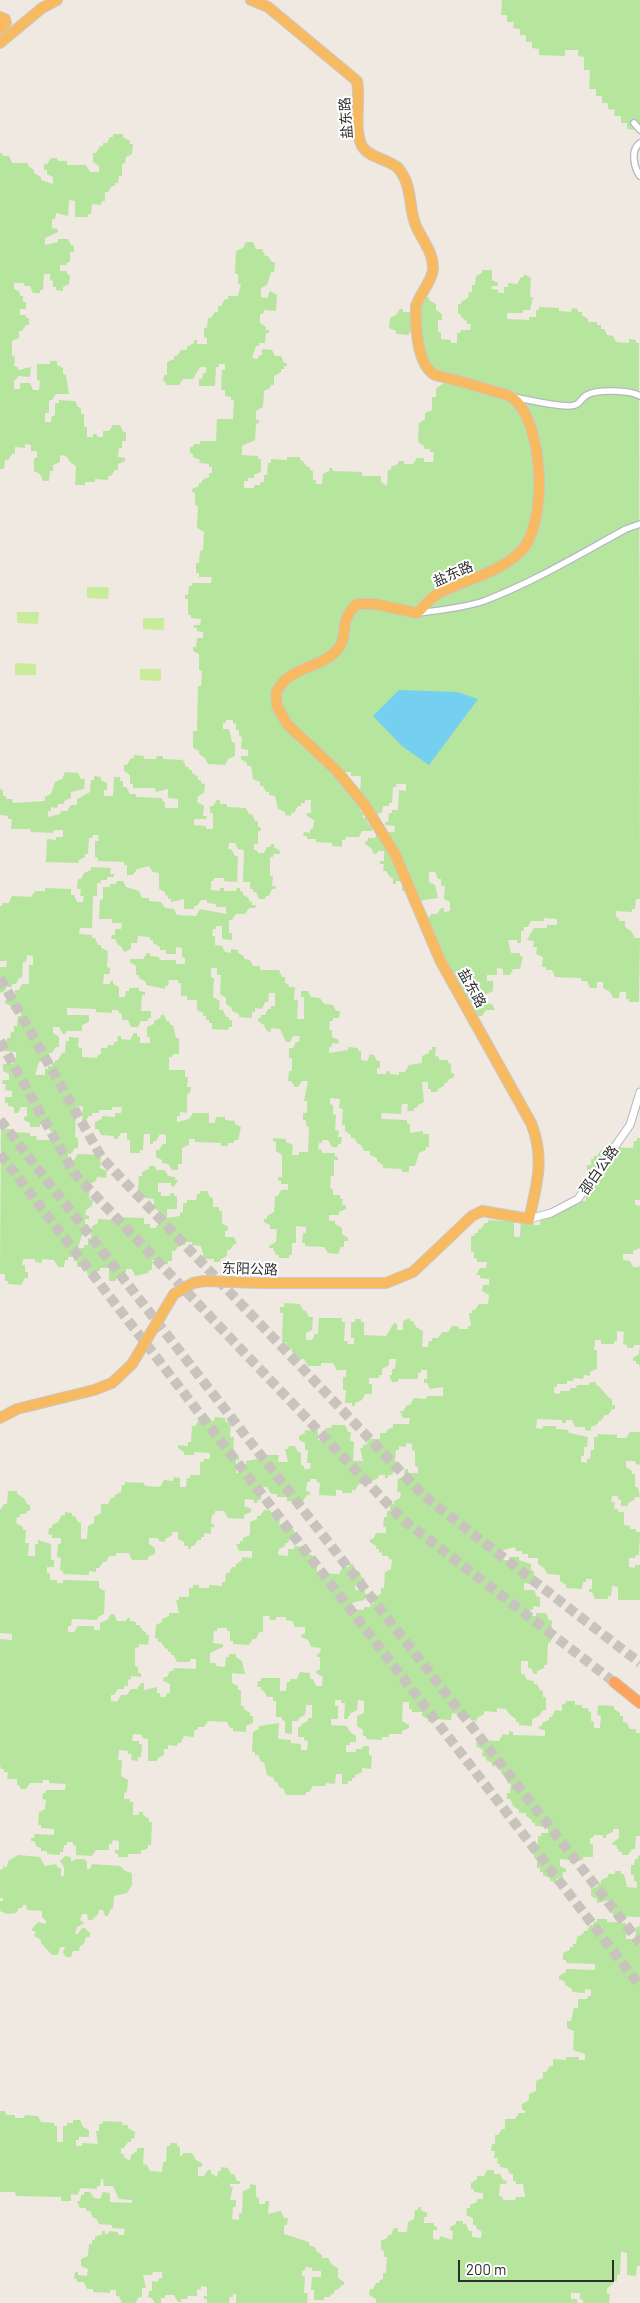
<!DOCTYPE html>
<html>
<head>
<meta charset="utf-8">
<style>
  body { margin:0 }
  #map { position:relative; width:640px; height:2303px; overflow:hidden; background:#efe9e1; font-family:Barlow,sans-serif }
  canvas { display:block }
  .scale { position:absolute; left:458px; top:2260px; width:156px; height:22px; box-sizing:border-box; border:2px solid #2e2e2e; border-top:0; padding-left:6px; font-size:15px; line-height:18px; white-space:nowrap; color:#2e2e2e; -webkit-text-stroke:4px #fff; paint-order:stroke }
</style>
</head>
<body>
<div id="map">
<canvas width="640" height="2303"></canvas>
<div class="scale">200 m</div>
</div>
<script>
const ctx = document.querySelector('canvas').getContext('2d');
ctx.lineJoin = 'round';
function fill(path, color) {
  ctx.fillStyle = color;
  ctx.fill(path, 'evenodd');
}
function strokePath(path, color, width, dash) {
  ctx.strokeStyle = color;
  ctx.lineWidth = width;
  ctx.lineCap = dash ? 'butt' : 'round';
  ctx.setLineDash(dash || []);
  ctx.stroke(path);
}
function write(font, color, halo, rows, align = 'center') {
  ctx.font = font + ' Barlow,"Noto Sans SC",sans-serif';
  ctx.lineWidth = 4;
  ctx.setLineDash([]);
  ctx.textBaseline = 'middle';
  ctx.strokeStyle = halo;
  ctx.fillStyle = color;
  for (const [text, x, y, turn = 0] of rows) {
    ctx.save();
    ctx.translate(x, y);
    ctx.rotate((+turn || 0) * Math.PI / 180);
    ctx.textAlign = isNaN(turn) ? turn : align;
    if (halo) ctx.strokeText(text, 0, 0);
    ctx.fillText(text, 0, 0);
    ctx.restore();
  }
}
fill(new Path2D(`
  M502 0H640V149V130L627 129V123H621V116H614L615 110 608 109V103H602V96H596V89H589L590 70H584V57L578 56V50H565V56L539 55V49L532 48V42H526V35H520V29L513 28 514 22H507V15H501Z
  M113 134H123V137L130 141V144H133L132 154 126 157 125 163 122 164V176H119L118 183H115V186H112L108 192H105V201H102L101 205 92 204 91 214H88V217H75V201L69 200 68 216 56 213 55 219H52V228L58 229V232L45 238V245L58 242V239H68L71 245 74 246V252H70V262H67V265H60V271H67V274L70 275 69 284 63 287V291L56 290V287H53V281L50 280V274H44L43 290H40V293H33L30 286H24V283H14V289L20 292V296H23V302H26V309H20V315H26V318H29V325H26L22 331H19V338L12 341V356L15 357 14 366 18 367V370L31 367 30 377 18 376 17 379 14 380V389H20V383H30L33 390H39L40 381 37 380V364H50V361H57V365L63 368V374L66 375 69 394H56L52 400H49V413H45V422H51L52 416H55V403H59V400L75 401 78 407 81 408V414H84V427H87V437H93V434H97V437H103V431H109L113 425H120L123 432H126V441H122V448H119L118 457 125 458V461L118 464V470H115L111 476H108V480L95 479V482H85V485H75L76 466 70 462 66 456 60 455V462L53 465V471H50L49 481H43L40 474 34 471V458H37V451H31V445L25 444V448L15 447V454H12L8 460H5L4 469H0V153H2L3 156H9L12 163H28V166L34 170V173L41 177V180L53 184V177L47 174V170H44V164H47L51 158H57L58 161H67V165H86L90 172H99V166L93 162V153H96L100 146H103V143H107L110 137H113Z
  M246 242H253L256 249H262L265 256H268L272 262H275L274 272H271L267 285 261 288V297L267 298 270 291 277 295 276 311 264 310 263 314H260V323L266 327V330H269V333H266L265 343H259V346H256L252 358 258 359V356L262 355V349L272 350 275 356H281L284 363H287V366H284V369H281V372L274 376V385H271L270 388 264 391 263 407 256 411V420H259V423L256 424 255 440 242 446V455L258 456V459H261V472L254 475V478H248V481H244V488H254V485H260L261 482H264V475H267L268 463H271V459L287 460V457H300V460L303 461 307 467H310V470L313 471V480H316V484H322L323 474 329 471V468H332L333 471 362 472V476H381V482L387 486 388 470H391V467L398 464V461H404V464H413L417 458H424V462H433L434 452H430V449H424V446L418 442 419 423 425 419V413L432 410V397H436V388L443 384V378L417 361 418 342 415 332H409V335L396 334V331L389 328 390 318 396 315 400 309H403V312H413V306H410V303H413V300L429 297V300L436 304V310L442 314V320H438V332L441 333V339L451 340V343H457V333H460L461 330H470L471 324H467V321L461 317V314H458V304H461L462 301 468 298 469 292H472V285H475L476 276 482 273V270H492V280L498 283V286H492L491 289 498 290V293H504V287H508V283L517 284 521 277H524V274L531 278 530 297H533L530 310H523V313H507V319L529 320V317H536V310H539V307L559 308V311L571 312 572 308 578 309V312H582V315L588 319V322H597V325H601V329H604L607 335 613 336 616 342 629 343V339L636 340V343H639L640 899H636L635 909H632V912L616 911V917L619 918V921H625V927L631 931 635 938H640L639 1002H629V999H626V992H620L619 998H613L610 992 603 988V982H597V988H590L587 981H581V978L555 977 552 970H546V967H542L543 957 536 954 537 947H533L534 941 527 940 534 928H547V925H557V919L544 918V921H531L528 927H524V931H521V943H517V940H508L511 953H520V956H523L520 969H513L510 975H503V969L497 968V975H487V981H493V991L486 994V1003L492 1004 495 1010H486L482 1016H469L451 983V967H448V963H439L435 957 432 956 433 947H429L430 921H427V917H430L431 914H437L441 908H444V912L450 911V902L444 899 445 886H441V879H438L435 872H429V882L435 885 438 898 418 901V895L409 894 408 891H402V881H396V884H393V878L390 877 386 871H383L384 864H380V861H384V851H378L377 854H374L371 848 365 844V841H368V838H375L378 832H394L395 826 385 825V822H388L389 813H392V810H398L399 790 406 791V784H396V787H393L392 803H389V806H383L382 812 376 815 360 795 361 776H351V772H341L344 782H354L353 798 357 799V805H360V811L363 812V818H366L369 825H372V831H362L359 837H346L345 840H342V847L332 846V843L316 842V839H307V836H303L304 832 310 833V829H313L314 820 307 816V813H311V800H305V803H301V806H298L294 813H291V816L285 815V812L278 809 275 796 269 795V792H266L263 786H260V782L253 779 251 766H247V763L241 759V756H248V750L241 749 242 737 239 736V730H236V724L233 723V720H226V723H223V729H229L232 742 235 743V756L228 759 225 765 208 764 205 758 199 754V751L193 748V731H197L198 686H201L202 671 199 670V654L193 651V647H196L197 638H203V632L197 631V628H194V625H200L201 619 191 618V615H188V599H185V595H188L189 586H192V583H211L212 577H199V573H196V563H199L200 551 203 550 204 532 197 528 198 506 195 505V493L192 492V489L199 486V483H202V480L209 477V473H212V467H209V464L199 463 200 460 193 457V454L190 453V447H193L194 444H200V441H216L217 419H233L234 400H231V397L225 396V390H221L222 370H225V364H219V367H216L215 386H199V379H202L203 373H206V367H200L193 379H183L179 385H166V382L163 381 164 375H167V362L174 359V356H177L181 350H187V347L194 343V340H197V344H207V338L204 337V328H207L208 318H211L215 312H218V306H221L225 299H228V296H238L241 284H238V274H235L236 251 243 248Z
  M134 755 144 756V759H156L157 756H163V759L183 760 186 767H189V770H192V773L198 777V780H201V783L205 784 204 793 198 796 197 802 204 806 203 816H207L206 819H194V825L206 826V829H213V813H210V806H213L217 800H220V804H227V807L246 808 249 814H252L255 821H258V827L261 828V831H258V844H254V850H257L258 853H264L267 847H270L271 844H274V847L280 851V854H274L273 857H270V876H273L272 886H276L275 889H272L269 896H266L265 899H259L256 892H253V889H250V882H243L244 850 238 849 235 843H229L228 849H231L235 856H238L237 882 224 881V878H214V881H211V890L220 891V888H224V891H236L237 888H240V891L243 892V895L249 898V901L252 902V905H256L255 908H249L245 914H236L232 920H229V933H232V940L222 939V926H216V929H213L212 936H215V945L222 946 225 952 231 953V949L238 950V953L244 956V959L250 960 253 966H260V970H279L282 977H285V983L288 984 289 987H295L294 1000H298L297 1019H304V997H301V991H308L311 997 320 998 324 1004 333 1005 336 1011H340L339 1018H333V1021H330L329 1030H332V1037L339 1040 338 1044 332 1043V1047H329V1053L348 1050V1047L358 1048V1051H361V1060L367 1061 370 1054 374 1055 377 1061H380V1068H377V1074H386V1071H389L390 1074 399 1075V1072H405L409 1065 422 1063V1056L429 1053V1050H432V1047H436L435 1056 439 1057V1060H448V1063L451 1064V1073H454V1077L448 1080 447 1083H444V1086L438 1089 437 1092H431V1089H428V1082H422L424 1102 418 1105 417 1108H414V1111H407L408 1104H402L401 1114 381 1113 382 1119 407 1120V1123L410 1124V1133L423 1131V1134H429V1147H426V1150L419 1153 415 1166H409V1172H402V1169L383 1168V1165L377 1161V1158L370 1155V1151H364L361 1145 358 1144 354 1138H351V1135L345 1131V1125H342L343 1109 339 1108 340 1099 330 1098V1104L333 1105V1114L336 1115 335 1130 339 1131 338 1137H342L341 1144H338V1147H332L328 1140H322V1143H319L318 1149 322 1150V1153H335V1156L338 1157V1160H334V1176H331L330 1188 333 1189V1195H340V1199H343L342 1205H346V1209L339 1212V1215H329V1221H335V1224L342 1228V1234L348 1238V1241H344V1247H341L338 1254 328 1253 324 1247 305 1246V1243H302L303 1233H306V1227L296 1226V1243H292V1255H289V1258H279V1255H276L273 1248H269L270 1245 276 1242 277 1229H270V1225L264 1222V1219H267V1216L274 1212 275 1196H278L281 1190H288V1184H281V1181L278 1180V1177H282V1155L276 1151V1142L273 1141V1138L286 1139V1142L293 1145 292 1155H299V1152H308L309 1127 306 1126V1120H303V1113H307V1101H304L308 1081H302L298 1087H295L291 1081H288L289 1071H292V1058H289V1048H293L296 1042H299L300 1036H293L290 1042H286L280 1029 271 1028V1032L267 1031 264 1025 258 1021V1018H261V1015H265L268 1009H271V1006H275V993H269L268 1002H265L262 1009 255 1008V1012H252V1018L239 1017V1014L232 1011V1008L226 1004V998L220 994 221 975H217V968H211V977L214 978 213 997 220 1001 219 1010H223L226 1017H229V1020H232V1027H229L228 1030 212 1029V1023H209V1020H206V1016H203V1013L197 1010V1000H187V996H181V983H178V980H169L168 986H165V989L146 985V982L139 978V975H136V966L130 962V959H143L147 953H150V956L159 957 160 960H176V964H185V958L182 957V948L176 947V954H166V950H160V947L153 943V940H150V937L138 936 137 943H131V949L124 952 121 946 118 945 115 939H111L112 935H115V929H121L122 923H112V919H99L100 900 103 899V887H110V884H116L117 881H123L126 887 139 891 142 898H149V901L161 902 165 908 174 909 177 915 196 916 200 909 226 914V907H216V904L207 903V900H201L197 906H194V909H184V899L171 902V899H168V896L165 895V892L159 889V873L153 872 149 866 137 869 133 875H127V865H124V862L98 861V858L95 857V841H99L98 835H93L92 838H89L88 854H85V857L79 860 78 863 46 862 47 839 56 840V837H63V830H54L53 833 31 832 30 829H11L12 819H8V816L0 815V789L3 790V796H6V799H12L13 803 45 801V797L51 794 55 782 62 779 65 772 78 773 81 779H85L84 789 71 792V798L64 801V804H58L57 808 51 807V811H48V817L60 814 61 811H67L71 805H77V799L90 792 91 780H94V776L101 777V780L107 783V790H104V796H113L114 777H120V781H123V787H126L130 794H136V797L162 798V801L165 802V808H178V799L168 798V789L156 792 155 788H133V784H130V775L124 771V765H127L131 758H134Z
  M91 867 111 868 110 874H114V877H107V880H101L100 883H97V896H93L92 928H80L79 934 92 935V938H95L98 945H101V948L108 951 107 967 110 968V974H104L103 984H110V981H113V984L119 987V997H125L126 991H129V988H139V991L145 992V995H142L141 1011H151V1018H148V1021H141L138 1027H131L128 1020H122V1014L119 1013 118 1010H112V1013L96 1012V1009L67 1008V1015H89V1022L82 1025V1031H66V1034H63L59 1027H53V1033L59 1037V1047H56L52 1053H49V1056H46L45 1059 39 1062 35 1075H45V1069H48V1066H52V1063H55V1060H58L62 1053H65L66 1041H69V1037L79 1038 78 1047 82 1048V1057L97 1058 98 1055 101 1054V1048H107L108 1045H114V1042H117L118 1036H121V1039L130 1040 134 1033H137V1036L140 1037V1043H150V1037H147V1027L154 1024V1021L160 1018 161 1015H164L167 1021 170 1022V1025H173L176 1038H179V1054H173L172 1057H169V1070H185V1077H188L187 1087H191L190 1093 187 1094V1113L180 1112V1116H177V1122L189 1119 193 1113H209V1123H215L216 1117H225V1120L235 1121V1124L241 1127 238 1140H234V1143H228V1146H221V1143L195 1142V1139H189V1145L182 1148V1164H178V1170H172L168 1164 162 1163V1160L156 1157V1150H159L163 1144H166V1135L160 1134 156 1141H153V1144H150V1134H144L143 1150H140V1153H130V1140H127V1133H121L117 1139H114V1136L101 1135 98 1129H95V1122L102 1119V1116L115 1117V1113H121L122 1107H112V1110H99V1113H92V1116H89L85 1122H82L83 1106H76L75 1137 78 1138V1148H75L71 1154H68V1160H74L78 1154 101 1155 100 1168 107 1171 106 1178 97 1177 96 1181 90 1184 89 1199 93 1200 92 1206 86 1210 85 1215 89 1216V1219H85V1235H82L78 1248H84V1245H88V1238H91L92 1226 98 1223V1219L114 1220 115 1217 144 1218V1224H150V1228H156L157 1225H160V1212L154 1208V1199L145 1198 141 1192H138L139 1176H142V1172L149 1169V1166H155L156 1170H165L168 1176 175 1177V1180H178L174 1187 171 1186V1183H158V1192H161V1196H170L171 1193H174V1196H177V1209H167V1218L180 1216V1213L183 1212V1203H187V1200H196L197 1194H200V1191H207L210 1197 213 1198V1207H219V1211H222V1223L228 1227V1230L225 1231V1237H234L237 1244H234L230 1250H227V1256L221 1259 220 1262H214V1259H204L201 1246 192 1245V1242H186L185 1245H179L175 1251H172V1261H168V1264H159L158 1260H152V1270H149L148 1273 135 1276 132 1269H126V1272H123L122 1278H116V1281H109V1268H100V1271H97L96 1277H90V1274H87V1264H81L80 1267H77V1261H74V1257H68V1260H65L64 1267H58L54 1260 42 1259V1263L35 1262V1259H23L22 1265H25V1272H28V1278H25L21 1285 8 1284V1281H5V1274H0L1 1126H4V1129H14V1132L30 1133V1136H36L37 1140H55L56 1134 49 1130V1124H40V1127H30V1123L24 1120V1117L27 1116V1107H21L18 1113H14V1107L8 1106V1103H5V1097H12V1091L5 1090 6 1084H2L3 1080H9V1074L3 1071V1064H13V1061H16V1052L4 1051 0 1045H4L7 1038H10L11 1032H14V1026H17L18 1016H21V1007L15 1006V1010H11V1006L5 1003V1000H12V997H15V990H19L22 984H29V965H33V956L27 955 26 962H23L22 978H19L16 984H12V987H6V990L0 993V967H6L7 961H0V906H2V903H9L12 896 31 897 35 891H45V888L71 889V895H74L77 902H83L84 896H80L81 889H77L78 879H81L84 873 91 870Z
  M637 1138H640V1200H635V1205L640 1206V1248L633 1251V1254H623V1260L630 1261 633 1267H639L640 1264V1368L639 1364H636V1361H633V1358L639 1354 640 1345H634L633 1348H627V1345L623 1344 624 1332 617 1331V1341H614V1344H601V1340H595L594 1350H597V1369L590 1372V1376L584 1375 583 1379 574 1378 573 1381H567V1384H557V1387H554V1393L560 1394V1391H570V1388H576L577 1385H589L590 1382H596V1385C603 1388 605 1396 612 1399V1405H615V1409H612L608 1415H605L601 1421H598V1424L591 1427V1431L585 1430V1427H575L572 1420H566V1423H562V1420L537 1419 536 1428 542 1429 543 1426H556V1429L568 1430 569 1433 588 1437 587 1447H584V1456H581V1462L587 1463V1459H590L591 1450H594V1437H597L598 1434 617 1435V1438H626L630 1432H640V1465L636 1464 635 1461H626V1467L632 1471V1474H635V1487H638L640 1497H635L634 1500 628 1503V1506H621V1500L618 1499V1496H612L611 1502H615L614 1509H618V1512H624V1525L630 1526V1529H636V1532H640L639 1555H636L635 1558H629V1567L635 1568V1565H640V1600H618V1587L612 1586 611 1596H608V1599H595L592 1592H589V1589H592V1579H586V1582H583L582 1589 566 1588V1585L560 1581V1575L547 1574 544 1568 538 1564V1558H528V1554H522V1551H516L515 1547 503 1550 502 1560H509V1557H519V1560L531 1564V1570L534 1571V1580H531V1584L524 1583V1590H534L537 1597H540V1607L533 1606V1610H530V1616H536V1613H546L549 1620H552L551 1642 548 1643 547 1665H544V1668L537 1671V1674H534L531 1668H528V1661H521V1674H524L527 1680 534 1681V1684H537L540 1690 543 1691V1697H546V1710H543L539 1716 532 1719V1726L519 1725V1722H516V1719L510 1715 506 1709 497 1708V1712L484 1711V1714L477 1718V1721L471 1720 470 1717H458V1714L452 1713 451 1720 435 1719V1722H428V1719L422 1716V1712H412V1709H409V1702H403L402 1721 409 1725V1728L402 1731V1734H389V1737H382V1740L366 1739V1736H363V1730L357 1726V1716L364 1713V1701L358 1700 357 1710 351 1713 347 1719H344L345 1703H341V1700H335V1706H338V1719H331V1725L347 1726 350 1732 356 1736V1742H350V1745H346V1752H356V1749H362L363 1746H369V1755L372 1756 371 1769 362 1768V1772L355 1775V1778H352V1781H348V1784H342V1774H336L335 1784 326 1783 325 1786H313L309 1792H306V1795H286L283 1788H280L277 1782 274 1781V1778L267 1775 264 1762H261L258 1755H255V1752H252L253 1732 259 1729V1726L279 1723 278 1739 291 1740V1743L301 1744V1750H307L308 1741 304 1740V1737H298V1727H301L302 1724 308 1721V1718H312V1705H306L305 1715 299 1718 298 1721H292V1734L285 1733V1721L282 1720V1717H276V1701H273V1697H267L264 1691 261 1690V1687H257L258 1681H261V1678H280V1691H286L287 1682H290V1679H297L300 1672 310 1673V1679H313L316 1686H322L323 1677 316 1673 317 1670H320V1657H317V1654L320 1653 321 1648 311 1647 308 1640 301 1637 302 1634H305V1627H295L292 1621 286 1620V1617H276V1620H270L269 1616H263V1632H259L256 1639H253L249 1645 233 1644V1641H230V1631H227V1628H217V1631H214L213 1643 223 1644V1647L210 1653V1663H216V1666L225 1667 226 1657H229V1654H236V1657L242 1661 245 1674 232 1673V1683L238 1686V1690H241V1706H244V1709L250 1713V1716H253V1723L246 1726V1732L233 1731V1728H230L227 1722 208 1721 204 1727H198L197 1730H194V1737L184 1736 181 1743H178L177 1746 168 1745V1749H164V1755L158 1758 157 1761H148V1739L142 1738V1735L133 1734 132 1741H139V1744H142L141 1757H138V1761L131 1760 132 1754H128V1751L119 1750 118 1760H122L121 1776 128 1780 127 1792 124 1793V1799H130V1802H133V1815H139V1812H143V1815L149 1819V1822H152L151 1845H148V1848L141 1851V1854H128V1857H118V1854L115 1853V1850H119V1841L113 1840 112 1844H109V1850H96L92 1856 76 1855V1846L73 1845V1842H67V1845H64L63 1852H60V1855L47 1854V1851H41V1848L37 1847 34 1841H31V1838H34L35 1834 54 1835V1829L41 1828V1825H38L39 1812 45 1809 46 1800 42 1799 43 1793H46V1790H65L66 1784 49 1783V1780H43V1783H30L26 1789H20V1786L17 1785V1779H7L8 1772H4V1769H1L0 1765V1639L12 1640V1634L0 1633V1510L4 1504H7L8 1491H17V1494L24 1498 27 1504 30 1505V1511H27L26 1514H20V1517H17L16 1523 23 1527V1530H26L25 1543H29L28 1556H35V1544H38V1540L51 1544V1560H54V1567H47V1573H50V1580H57V1583H63V1580L99 1581V1588L105 1591 104 1614 98 1617 97 1620 72 1619 71 1626H68V1632H74L78 1626H94V1630H100V1623L107 1620 111 1614H114L117 1621H126L127 1618H130V1621L136 1622V1625H139L143 1631 146 1632V1635H149L148 1645 139 1644V1647L135 1648V1666L138 1667V1673H141V1677L131 1676V1679L128 1680V1686H124V1689H118L114 1695H111V1701L117 1702 121 1695H127L131 1689H137L141 1683H144V1690L157 1687V1693H160V1697H166V1694L170 1693V1684L163 1681 164 1677H167L170 1671H173L174 1668 196 1669V1659H190V1662H177L174 1655H171V1652H168V1649L165 1648 161 1642H158V1639L155 1638 156 1625 162 1622V1619L169 1616V1613H179L176 1600H179V1597H189V1588H193V1585H199V1588H209V1585L222 1586V1582H225L226 1573H229L232 1567H236V1564L242 1560V1557L252 1558V1551H239L236 1544H240V1541H243V1538L250 1535V1522L257 1519V1516H260L264 1510H270L273 1516H276V1520H280L279 1526H286V1523H289V1526L292 1527 295 1533H298V1540H289L288 1543H285V1546L279 1549 278 1555 288 1556V1549H294L295 1546 305 1547 308 1553 314 1557V1566H317V1573L339 1574 343 1567H349V1564H353L356 1571H359L362 1578H365L362 1584H355V1590L365 1591V1594H368L364 1600 351 1603V1609L364 1610V1607H370L371 1604H374V1597L381 1594V1588H384L385 1572 391 1569 392 1560 389 1559 388 1556H382V1553L379 1552V1549H376V1546L370 1542V1539H373L376 1533H386V1527H383L384 1517H387V1511H390V1504H394V1501L400 1498 401 1492H397L398 1479 404 1476 405 1469H408V1473H418V1467L415 1466V1451L412 1450V1444L406 1443V1447L399 1446V1450H396L395 1462 398 1463V1469H395L392 1475H388V1478H385V1475H379L378 1478 372 1481V1484H359L355 1490H352V1493H342V1490H336V1496L319 1495 320 1483 317 1482 316 1479H310V1482H307L306 1491 310 1492V1495H307L303 1501H300V1504H293V1501H287V1497H277V1494H271L267 1487H261V1500H258L257 1503H254V1500L245 1499 244 1506 251 1509V1512L244 1515V1519L228 1518 224 1511H215V1514L212 1515 211 1524H214V1527H211V1534L204 1533V1537H201V1540H198L194 1546H191V1549H188V1546H184V1542L178 1539V1532H172V1535L165 1539V1542L159 1541 158 1538H149V1544L155 1548V1554L148 1557V1560H132L129 1553H116V1556H109L106 1562H103L99 1568H96V1572L89 1571V1575L63 1574V1571L60 1570 61 1558 57 1557 58 1544H61V1538H52V1535L48 1534 49 1528H52V1525L58 1522 62 1515H65V1512L72 1513V1516H75L78 1522 81 1523V1539H87L88 1526 94 1523V1517L101 1513V1504H108L111 1498H114L115 1495 121 1492 122 1485H125V1482L144 1483 145 1486 160 1487 164 1480 173 1481 174 1477 180 1478V1487H186L187 1478H190V1475H200V1462H203L204 1459H210V1453L194 1452V1455H184V1452L178 1448V1445L188 1446V1442H191L192 1426H195L199 1420 214 1421 215 1417 225 1418V1421L231 1424 230 1437H234L233 1453 239 1457V1460H236V1473H242L243 1464H246V1461L265 1458 266 1455H279L278 1462H288L285 1449H288L289 1446H295L298 1452 301 1453V1465L304 1466V1469H310L311 1463H307L308 1450H305V1443L299 1440V1436L305 1433V1430L318 1431V1440L328 1441 325 1428H331L332 1425H345L348 1432H351L350 1441 354 1442 353 1461H363L360 1448H363V1445H366L370 1439H380V1433H386L387 1430 393 1427V1424H409L410 1418H403L400 1411H403L407 1405H410L414 1398 426 1399 427 1396H443V1387L430 1389 427 1383H424V1379H427V1370H421V1373H418V1379H398V1382H392L389 1375H392V1369H395L396 1359H389V1365L382 1369V1375H379V1378H369V1384H372V1394H365L362 1400 355 1403V1406H352V1403H345L346 1390H343V1377H346V1370H337L333 1363H321V1366H308L304 1359H298V1356L292 1352V1349H289L286 1342H282L283 1313H280V1307H284V1303L300 1304 303 1310 306 1311 309 1317H313L312 1330 306 1333V1340H312L315 1334H318L319 1318H342V1322H345L344 1341H347L348 1344H354V1338H351V1322H355V1319H361V1322H364V1335L386 1336 394 1323 397 1324V1330H403V1321L410 1318V1321H413L416 1327 423 1331 422 1347H428L429 1341H432V1338H438L442 1332H448L452 1326H458L459 1329H468V1326H471L469 1313H472V1310H475L479 1304H488L489 1295 482 1291 483 1285H489V1279L480 1278V1275H476L480 1268H486L487 1262H477V1259L474 1258V1252H471V1236H474L475 1233H478V1229H481L485 1223H488V1220L507 1221 508 1218 514 1221V1237H520L521 1218H534V1225H540V1215L573 1200 586 1201V1195L580 1194 577 1188H580V1181L587 1178V1165H591V1159H594V1156H597L601 1150H604V1147L633 1148 634 1141H637Z
  M566 1701H575V1705H582V1708H588V1711L591 1712V1721L594 1722V1728H600L601 1716 597 1715 598 1705 614 1706V1709L620 1713V1716H623V1722L627 1723 630 1729H636V1733H640V1836H636L635 1849H632L628 1855H622V1852H619L616 1845H612L613 1842 619 1838V1829H613V1832L606 1835V1838H603V1835H594L593 1838H590V1844H593V1857H583V1860H576V1863H570L569 1860 560 1859V1866L566 1869V1872H563V1876L556 1879V1882L550 1881V1878L543 1875V1872H540V1868H537V1859L534 1858V1849L538 1848V1836H541V1833H548V1827L535 1826V1823H532V1820L526 1816V1813H519V1810L513 1806 510 1799H507V1793H510L511 1784 507 1783 508 1777 501 1773 502 1764 495 1763V1767L492 1766V1763L486 1760V1757L482 1756 483 1750 476 1746 477 1740 499 1741 503 1734 509 1735V1731L513 1732V1735L545 1736V1730L539 1729V1726H542V1723L549 1720V1717H552L555 1710 562 1711V1704H565Z
  M18 1855 40 1857 45 1866 56 1864 58 1868H61V1876H64V1867L60 1861 65 1856 71 1857V1862L76 1859H84L87 1862V1869H90L92 1864 120 1866 125 1871 132 1873V1885L127 1893 114 1896 113 1908 110 1910 108 1916H105L103 1910H99L98 1914 92 1920H88L87 1914H82L80 1920 84 1923 77 1927 75 1934H78L82 1928H85L90 1933V1937H86L84 1944 80 1946 79 1951H73L71 1957H66L63 1953 65 1947H60L58 1955H52L41 1943V1940L34 1936 36 1932 31 1930 38 1922 46 1924V1921L42 1917V1911L27 1910 26 1905H23L22 1908H19L16 1913 7 1914 0 1911V1901H3V1898H0V1870L3 1869V1864L4 1867H7L8 1861Z
  M638 1855 640 1856V1917L613 1916V1913H610V1900L597 1903V1899L591 1896V1889L598 1886V1883H601V1880L608 1877V1874H615V1871H621V1874H624L627 1887 637 1888V1882L634 1881V1875H631V1865H634L635 1859H638Z
  M597 1919H607V1922L626 1923V1926H629V1933H626V1939H635L636 1927H639L640 1923V2266H637L636 2276 627 2275V2253L621 2252 620 2275H617V2281H614L613 2284 607 2288V2294H610L609 2303H583V2300L580 2299V2293H571V2299H577V2302L580 2303H376V2299L369 2295 370 2289H373L376 2283H379L380 2280 383 2279V2273H386L387 2257H384V2251L381 2250V2241L387 2238 388 2235H391L394 2228H398V2232H407L408 2222 414 2219 415 2210H418V2207H421V2210L427 2213V2217H424V2223H434V2226L437 2227V2230H433V2239L439 2240 440 2236 452 2240 453 2231 450 2230V2227L456 2224V2221H463V2224H466L469 2231H472V2237L481 2238 482 2232 476 2228V2225H473V2218L466 2215 467 2208H470V2205L477 2202V2199H483V2193L474 2192V2189H471V2183L477 2179V2176H484L487 2170H494V2174H500L503 2180 507 2181 506 2184H500L499 2196 503 2197V2200H515L516 2197H525L523 2184H516V2181H513V2174H510L507 2168 500 2167V2164H497L498 2158H494L495 2151H491L492 2144H495V2135H498L502 2129H505V2119H515L519 2113H525V2110H522V2104L529 2100V2094L536 2091V2081L543 2078V2072H546L550 2066H553V2059L566 2060V2057H579V2060H585V2054L573 2050 574 2031 567 2028V2021H571L574 2008H578V1999H587L588 1996H591V1990L585 1989V1993L572 1992V1989L565 1985V1982L559 1979V1976L566 1972V1969L595 1970V1964L566 1963V1960H563V1953L570 1950V1947H573V1944H576L577 1937 583 1934 584 1931H587L590 1925H593L594 1922H597Z
  M0 2111H5L6 2115H15V2118H24L25 2115 38 2116 41 2122 54 2123V2126H57V2142H63V2126H67V2123H73V2120H80L83 2127 89 2130V2137H79V2140H76V2146H82V2143L98 2144 96 2131H99V2124H102L103 2121 122 2122V2125H128V2128L135 2132 134 2139 131 2138V2142H128L124 2148H121V2154H124V2157L130 2161 131 2155 137 2151V2148H144L143 2164 147 2165 150 2171 162 2172 163 2162H166L167 2146H170V2143H177V2146L180 2147V2156H182L183 2153H192L196 2160 202 2163V2167H198V2176H204L208 2170H211V2173L217 2177 218 2171H221V2167L228 2168 231 2174H234L237 2181H240V2184H230V2187H233L230 2200H236V2207H233L232 2219 239 2220V2213H242L243 2191 250 2188V2184L256 2185V2197L259 2198V2204H265V2201H269L268 2214 281 2211 284 2218H288L287 2225H284V2234L309 2242V2245L316 2248V2251L322 2255V2258H328L332 2265 338 2268V2278L344 2282V2285H341L340 2288 334 2291V2294H331L330 2297H324V2300H314V2290H311L312 2277H321V2271H312V2268L306 2267 305 2270 302 2271V2276L305 2277 304 2293H308L307 2303H236V2294H233V2297H230L229 2303H207V2299H204V2296H207V2287L201 2286V2289L197 2290V2296H188L187 2299H181V2302H178L174 2295H165V2298H161V2303H155L152 2298 148 2297 149 2291H152V2281L158 2282 159 2278H162V2272H153L152 2275H143L146 2288H142V2297H139L135 2303H122L119 2296H116V2290H110V2293L93 2292V2289H87L84 2282H77V2279H74L75 2272H78V2275L87 2276 88 2269 81 2266V2259L88 2256 89 2244H92V2240H95V2237L102 2234V2231H105V2234H108L109 2231 118 2232V2235H124L125 2229 112 2228V2225L99 2224 96 2218H93L90 2211H86V2208H80L77 2201H80L81 2195H84V2192H90L94 2198 100 2199 103 2192 110 2193V2202L132 2203V2200L119 2199 113 2186H104L103 2179H101L100 2186H97V2189L81 2188 77 2195 71 2194V2201H61V2197L16 2196 15 2192H0Z`), '#b6e59e');
fill(new Path2D(`
  M87 587H109L108 599 87 598Z
  M17 612H39L38 624 17 623Z
  M143 618H164V630L143 629Z
  M15 663 36 664V675H15Z
  M140 669H161V681L140 680Z`), '#c9ec9a');
fill(new Path2D(`
  M399 690 457 692 478 699 429 765 402 746 373 716Z`), '#75cff0');
strokePath(new Path2D(`
  M0 978 102 1158 424 1496 640 1663
  M0 1041 74 1173 402 1519 614 1682
  M0 1120 640 1943
  M0 1154 640 1986`), '#c8c4bd', 10, [10, 5]);
const minor = new Path2D(`
  M634 123 640 130
  M640 143C630 150 634 168 640 176
  M513 397C525 399 566 409 575 405 580 404 582 397 587 395 597 389 630 390 640 396
  M419 613C441 610 463 608 484 601 534 582 580 554 626 529L640 524`);
const tertiary = new Path2D(`
  M529 1219 551 1213 578 1199 630 1125 640 1092`);
const trunk = new Path2D(`
  M0 17 5 19 6 23 0 29
  M0 43 42 8 57 0
  M0 1418 17 1409 94 1390 112 1383 132 1364 174 1294 193 1283 204 1281 259 1283H386L413 1272 472 1216 482 1211 529 1219C537 1185 545 1157 531 1123L440 960 395 854 364 804 336 770 287 724 277 706 276 693C289 665 320 670 338 649 350 634 337 622 357 604H375L417 613C424 607 431 597 439 593 467 579 497 574 520 552 549 525 544 418 511 397 507 394 499 393 493 391 474 385 455 380 435 375 417 365 415 326 416 307 419 293 432 283 433 269 434 253 422 240 416 226 408 207 413 185 398 168 388 159 369 158 362 146 353 127 361 101 357 81L268 7 251 0`);
const motorway = new Path2D(`
  M614 1682 640 1703`);
strokePath(minor, '#b4b7c1', 8);
strokePath(tertiary, '#b4b7c1', 9);
strokePath(trunk, '#c9c9c9', 12);
strokePath(motorway, '#c9c9c9', 12);
strokePath(minor, '#fff', 5.5);
strokePath(tertiary, '#fff', 7);
strokePath(trunk, '#f8ba60', 10);
strokePath(motorway, '#ffa35c', 10);
write('14px', '#2e2e2e', '#fff', [
  ["盐东路",346,118,-94],
  ["盐东路",453,574,-24],
  ["盐东路",472,988,61],
  ["邵白公路",599,1170,-55],
  ["东阳公路",250,1269,2]
]);
</script>
</body>
</html>
